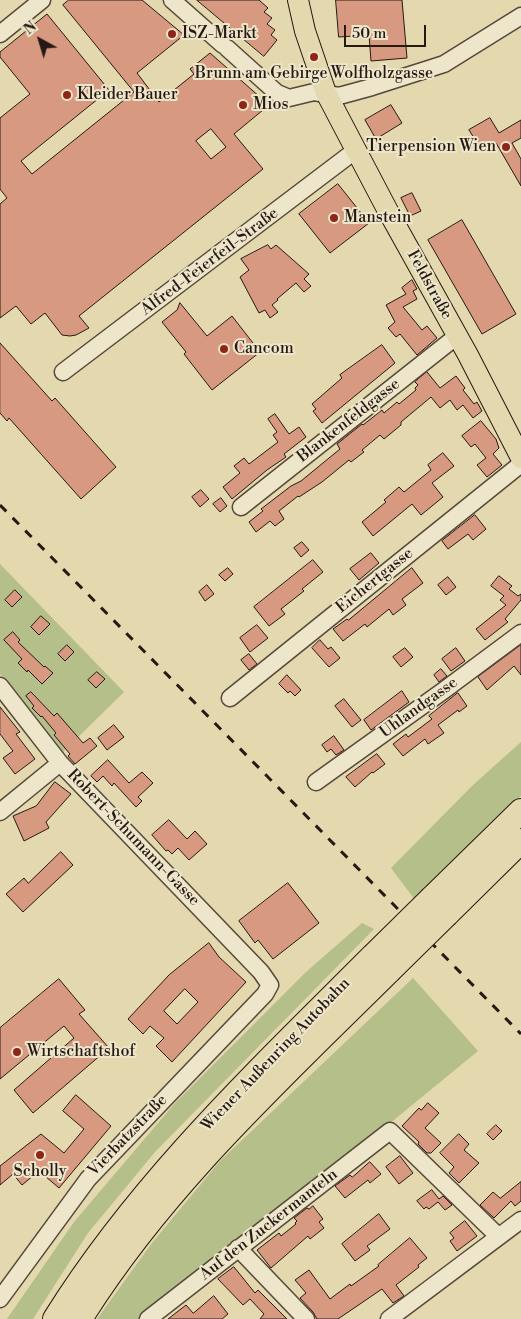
<!DOCTYPE html>
<html>
<head>
<meta charset="utf-8">
<style>
  body { margin:0 }
  #map { position:relative; width:521px; height:1319px; overflow:hidden; background:#e4d8ae; font-family:"Libre Bodoni",serif }
  canvas { display:block }
  .north { position:absolute; left:15px; top:15px; width:50px; height:50px; -webkit-text-stroke:4px #ede6ca; paint-order:stroke; rotate:321deg; font-size:14px; font-weight:700; line-height:20px; text-align:center; color:#261813 }
  .north::after { content:''; display:block; margin:auto; width:18px; height:22px; background:#261813; clip-path:polygon(50% 0,100% 100%,50% 72%,0 100%) }
  .scale { position:absolute; left:344px; top:25px; width:82px; height:22px; box-sizing:border-box; border:2px solid #261813; border-top:0; padding-left:6px; font-size:15px; line-height:18px; white-space:nowrap; color:#261813; -webkit-text-stroke:4px #ede6ca; paint-order:stroke }
</style>
</head>
<body>
<div id="map">
<canvas width="521" height="1319"></canvas>
<div class="north">N</div>
<div class="scale">50 m</div>
</div>
<script>
const ctx = document.querySelector('canvas').getContext('2d');
ctx.lineJoin = 'round';
function fill(path, color) {
  ctx.fillStyle = color;
  ctx.fill(path, 'evenodd');
}
function strokePath(path, color, width, dash) {
  ctx.strokeStyle = color;
  ctx.lineWidth = width;
  ctx.lineCap = dash ? 'butt' : 'round';
  ctx.setLineDash(dash || []);
  ctx.stroke(path);
}
function write(font, color, halo, rows, align = 'center') {
  ctx.font = font + ' "Libre Bodoni",serif';
  ctx.lineWidth = 4;
  ctx.setLineDash([]);
  ctx.textBaseline = 'middle';
  ctx.strokeStyle = halo;
  ctx.fillStyle = color;
  for (const [text, x, y, turn = 0] of rows) {
    ctx.save();
    ctx.translate(x, y);
    ctx.rotate((+turn || 0) * Math.PI / 180);
    ctx.textAlign = isNaN(turn) ? turn : align;
    if (halo) ctx.strokeText(text, 0, 0);
    ctx.fillText(text, 0, 0);
    ctx.restore();
  }
}
fill(new Path2D(`
  M0 564 124 692 62 753 0 674Z
  M521 742V796L415 900 391 868 473 785Z
  M362 923 374 929 155 1152 88 1233 33 1319H7L74 1222 175 1103 306 972Z
  M413 978 478 1051 238 1248 139 1319H97L152 1243 220 1161Z`), '#b4bf8a');
const building = new Path2D(`
  M69 0H142L184 35 137 73 159 102 194 74 190 69 210 53 269 105 234 134 263 169 79 316 89 328 76 335 70 336 62 335 45 313 31 324 16 306 0 318V204L7 198 0 189V118L30 94 0 57V52L47 14 109 90 21 161 32 174 134 92 63 5ZM211 129 226 147 211 159 196 141Z
  M197 0H259L268 8 264 12 272 18 267 24 275 30 271 35 277 40 264 56Z
  M336 0H402L407 58 371 61 369 35 339 37Z
  M391 105 402 123 376 139 365 120Z
  M490 118 499 133 521 120V138L512 143 521 159V186L496 143 482 151 469 130Z
  M338 184 369 223 330 253 299 214Z
  M412 193 421 211 410 216 401 198Z
  M462 220 516 314 482 334 428 240Z
  M268 245 271 249 276 245 309 274 304 279 311 286 304 292 296 283 277 299 278 300 272 305 278 312 270 318 265 310 259 313 240 277 249 270 241 259Z
  M412 280 417 289 413 291 417 299 403 307 422 330 427 326 437 338 417 355 400 334 396 337 388 328 395 322 386 305 406 294 402 288Z
  M180 303 207 336 232 316 260 352 212 390 184 354 186 352 162 322 177 310Z
  M0 343 52 401 55 398 116 467 81 499 9 418 7 421 0 413Z
  M382 345 395 363 322 423 313 411 316 409 312 404 342 378 340 375Z
  M427 372 440 388 456 376 465 388 463 390 474 404 477 402 482 411 473 418 463 405 457 410 450 400 440 408 431 397 401 422V425L384 439 380 435 362 450 364 452 351 462 349 460 322 482 299 497 298 496 279 511 284 519 275 526 270 521 256 532 249 522 263 511 261 509 291 486 301 481 340 449 337 444 362 424 363 425 382 410 384 413 397 402 399 404 416 390 415 388 418 385 415 382Z
  M275 414 289 434 299 427 306 437 284 454 286 457 267 470 232 499 223 487 240 473 234 466 244 458 249 464 278 442 273 435 277 432 268 419Z
  M481 421 496 439 499 448 493 454 502 465 487 477 477 465 486 458 475 444 471 447 462 436Z
  M443 453 454 466 432 483 443 497 421 515 412 504 373 536 362 522 386 502 384 500 399 487 404 492 431 470 428 465Z
  M201 490 209 499 200 507 192 497Z
  M221 498 227 506 220 512 213 504Z
  M475 515 486 529 473 540 468 534 448 549 442 541Z
  M302 542 309 550 301 557 294 548Z
  M371 553 379 563 359 580 350 569Z
  M313 560 323 572 302 589 304 591 281 609 285 614 269 626 254 607Z
  M228 568 233 574 225 581 219 575Z
  M412 568 423 583 402 599 406 605 393 615 389 609 367 627 365 624 343 641 333 629 347 619 348 620Z
  M499 576 512 586 509 589 518 596 521 594V600L505 619 508 622 485 640 476 629 506 605 500 600 504 596 491 586Z
  M448 577 456 587 446 595 438 585Z
  M207 585 214 594 205 601 199 592Z
  M15 590 22 597 12 607 5 600Z
  M41 616 50 624 39 635 31 627Z
  M257 625 268 638 250 652 240 638Z
  M13 632 20 640 18 642 44 667 45 666 53 673 42 684 28 670 27 672 18 663 22 659 4 640Z
  M320 640 328 649 331 647 340 658 329 667 312 648Z
  M67 645 74 652 65 661 58 654Z
  M521 645V675L514 666 487 690 478 677Z
  M405 648 413 657 401 667 393 657Z
  M456 648 465 661 451 671 442 659Z
  M249 654 257 664 249 670 241 660Z
  M441 669 447 676 439 682 434 675Z
  M97 672 105 679 96 688 88 680Z
  M287 675 301 690 295 696 290 691 288 693 279 684Z
  M402 691 409 702 371 730 364 720Z
  M31 692 54 716 57 713 83 743 90 738 97 746 75 764 68 756 70 754 54 735 56 733 42 716 41 717 32 708 34 706 26 696Z
  M458 693 467 706 459 712 458 710 438 725 444 733 428 744 425 739 403 756 393 744 406 734 408 737 432 719 429 716Z
  M344 699 361 720 352 727 335 706Z
  M0 707 20 732 16 734 35 759 15 774 3 758 13 751 0 734Z
  M114 725 124 737 107 750 98 738Z
  M334 736 344 750 336 755 331 749 327 752 322 745Z
  M377 754 385 764 373 773 372 772 355 787 346 777Z
  M108 760 129 783 142 772 153 783 138 797 142 801 136 807 114 783 112 786 103 776 97 782 91 776Z
  M55 782 71 794 46 822 49 828 24 841 13 816 36 806Z
  M169 820 187 839 195 831 207 844 189 860 178 848 172 854 168 850 166 851 152 835Z
  M61 852 73 865 23 912 6 894 24 878 28 883Z
  M288 883 319 923 273 959 258 940 255 943 239 921Z
  M209 943 219 957 246 982 172 1062 156 1046 164 1038 150 1026 143 1034 128 1019 169 975ZM185 989 198 1002 177 1024 164 1011Z
  M59 979 85 1010 79 1014 109 1048 33 1113 14 1090 74 1038 64 1026 0 1079V1028Z
  M76 1095 111 1126 59 1188 39 1171 22 1185 13 1174 0 1185V1166L41 1134 64 1153 84 1129 63 1111Z
  M428 1103 439 1113 425 1128 441 1143 431 1153H427L418 1144 419 1142 402 1126 419 1108 421 1110Z
  M496 1125 502 1131 493 1140 487 1134Z
  M459 1134 469 1144 464 1150 479 1163 459 1183 449 1173 454 1167 440 1153Z
  M400 1156 413 1173 399 1184 386 1167Z
  M370 1162 381 1174 370 1183 368 1180 345 1198 335 1186 350 1175 352 1177Z
  M521 1182V1201L515 1206 511 1201 494 1218 480 1205 493 1192 500 1198Z
  M432 1190 439 1199 443 1196 452 1205 445 1210 438 1202 429 1209 426 1207 424 1209 417 1201Z
  M313 1206 323 1219 319 1222 324 1228 310 1239 308 1236 271 1268 257 1250 279 1233 281 1236 296 1224 295 1223 297 1221 294 1218 307 1208 309 1209Z
  M379 1214 390 1229 367 1246 370 1250 355 1261 342 1244Z
  M465 1221 477 1236 457 1251 450 1241 454 1238 450 1233Z
  M410 1238 427 1258 418 1265 419 1267 396 1285 404 1296 393 1303 382 1289 338 1319H317L313 1312 300 1298 306 1293 295 1280 309 1270 330 1299 350 1284 351 1286 379 1266 378 1265Z
  M234 1267 255 1293 258 1290 287 1319H260L264 1314 250 1299 243 1305 218 1279Z
  M214 1296 228 1314 222 1319H168L186 1305 193 1313Z`);
fill(building, '#d89981');
strokePath(building, '#261813', 1);
const minor = new Path2D(`
  M172 0 223 45
  M0 34 42 0
  M227 48 277 93 289 98 314 92 339 96 372 87 444 64 521 16
  M63 372 356 150
  M241 507 457 336
  M0 686 60 763 261 972 270 985 265 994 88 1179 0 1299
  M230 698 521 464
  M316 782 443 691 521 633
  M0 812 60 763
  M238 1248 306 1319
  M148 1319 390 1131 498 1236
  M389 1319 521 1220`);
const major = new Path2D(`
  M298 0 305 31 326 93 389 213 468 355 521 458`);
const highway = new Path2D(`
  M432 898 521 811
  M447 914 521 841
  M55 1319C141 1181 259 1070 373 956
  M80 1319C162 1187 279 1080 389 971`);
strokePath(minor, '#56483a', 19);
strokePath(major, '#261813', 22);
strokePath(highway, '#261813', 26);
strokePath(minor, '#ede6ca', 16);
strokePath(major, '#e4d8ae', 20);
strokePath(highway, '#e4d8ae', 24);
strokePath(new Path2D(`
  M0 505 521 1034`), '#261813', 3, [9, 9]);
const highwayBridge = new Path2D(`
  M373 956 432 898
  M389 971 447 914`);
strokePath(highwayBridge, '#261813', 26, []);
strokePath(highwayBridge, '#e4d8ae', 24);
for (const [x, y, r, color] of [
  [172,34,5,"#8f2418"],
  [314,57,5,"#8f2418"],
  [67,95,5,"#8f2418"],
  [243,105,5,"#8f2418"],
  [506,147,5,"#8f2418"],
  [334,218,5,"#8f2418"],
  [224,349,5,"#8f2418"],
  [17,1052,5,"#8f2418"],
  [40,1155,5,"#8f2418"]
]) {
  const dot = new Path2D();
  dot.arc(x, y, r, 0, 2 * Math.PI);
  ctx.fillStyle = color;
  ctx.fill(dot);
  strokePath(dot, '#ede6ca', 2);
}
write('16px', '#261813', '#ede6ca', [
  ["ISZ-Markt",182,34],
  ["Brunn am Gebirge Wolfholzgasse",314,74,"center"],
  ["Kleider Bauer",77,95],
  ["Mios",253,105],
  ["Tierpension Wien",496,147,"right"],
  ["Manstein",344,218],
  ["Cancom",234,349],
  ["Wirtschaftshof",27,1052],
  ["Scholly",40,1172,"center"]
], 'left');
write('16px', '#261813', '#ede6ca', [
  ["Alfred-Feierfeil-Straße",210,262,-37],
  ["Feldstraße",429,285,61],
  ["Blankenfeldgasse",349,421,-38],
  ["Eichertgasse",375,581,-39],
  ["Uhlandgasse",419,708,-36],
  ["Robert-Schumann-Gasse",133,838,46],
  ["Wiener Außenring Autobahn",276,1055,-46],
  ["Vierbatzstraße",128,1136,-46],
  ["Auf den Zuckermanteln",269,1225,-38]
]);
</script>
</body>
</html>
